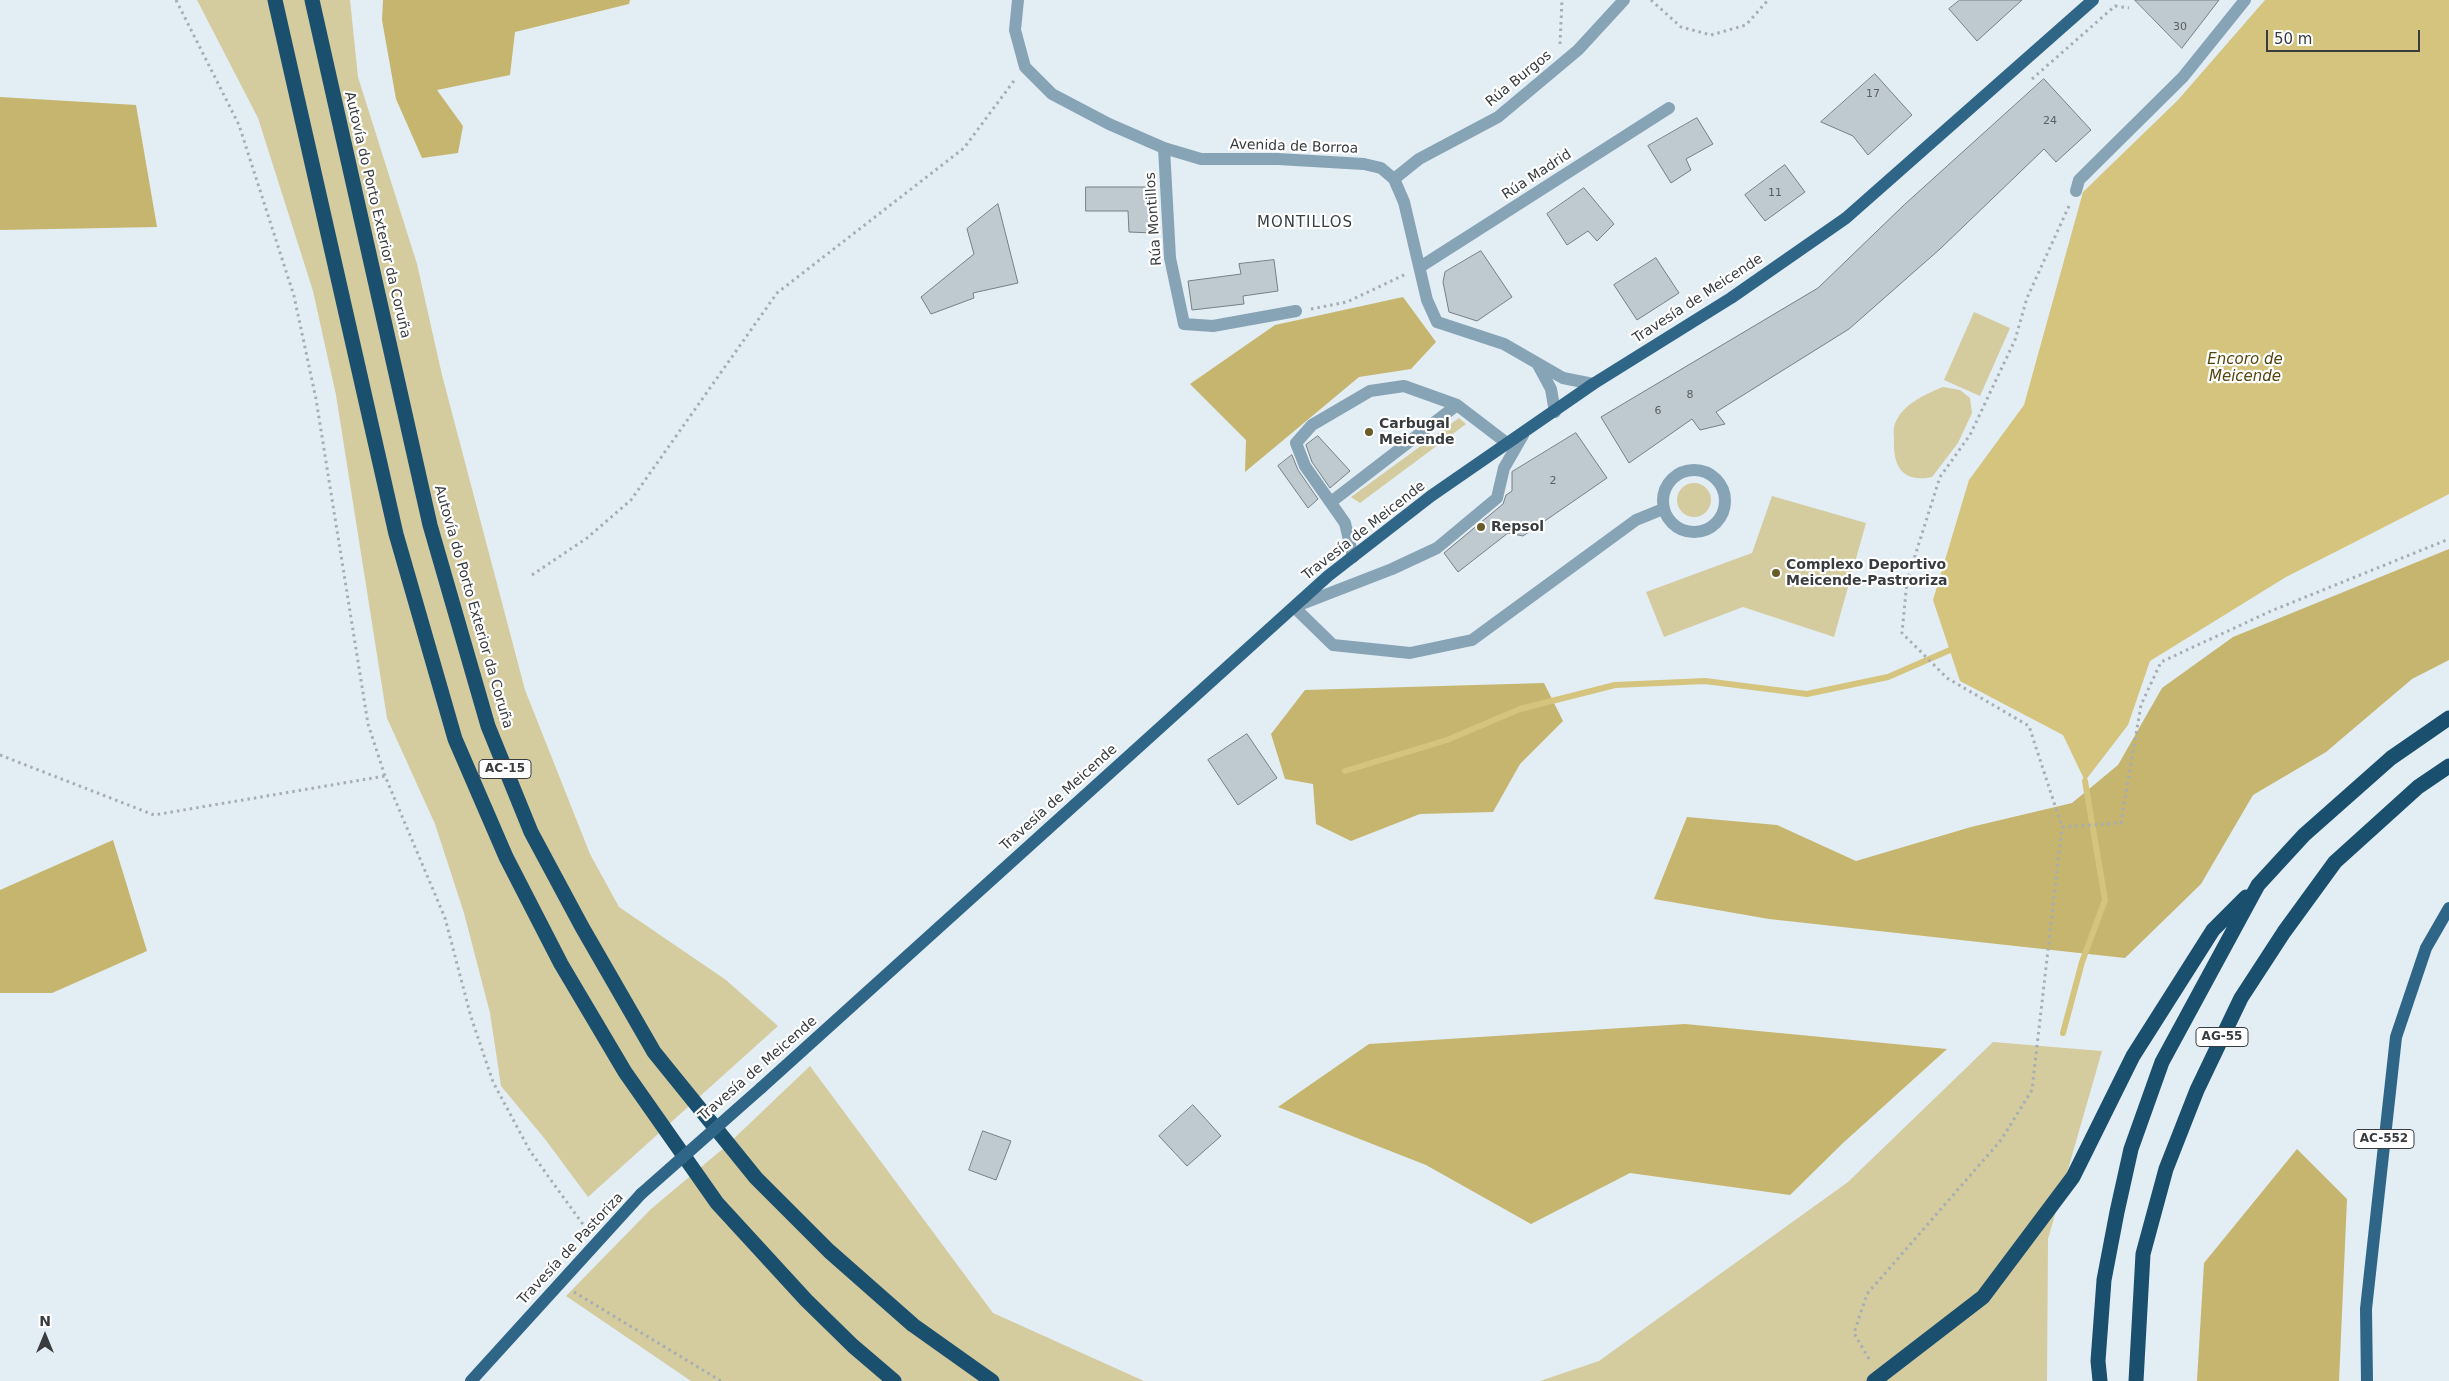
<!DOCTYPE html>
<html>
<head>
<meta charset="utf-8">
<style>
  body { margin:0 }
  #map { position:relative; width:2449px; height:1381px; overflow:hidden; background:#e3edf4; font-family:"DejaVu Sans",sans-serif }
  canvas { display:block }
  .north { position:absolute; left:20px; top:1311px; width:50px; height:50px; -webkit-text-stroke:4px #fff; paint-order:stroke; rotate:0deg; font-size:14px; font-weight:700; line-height:20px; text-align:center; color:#383c3f }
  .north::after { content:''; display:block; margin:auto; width:18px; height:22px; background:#383c3f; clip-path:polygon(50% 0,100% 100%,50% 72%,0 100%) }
  .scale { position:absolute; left:2266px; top:30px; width:154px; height:22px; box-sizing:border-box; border:2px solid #383c3f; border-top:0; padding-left:6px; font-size:15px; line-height:18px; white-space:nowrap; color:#383c3f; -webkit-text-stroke:4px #fff; paint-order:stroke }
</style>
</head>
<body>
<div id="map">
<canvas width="2449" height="1381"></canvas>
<div class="north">N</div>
<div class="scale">50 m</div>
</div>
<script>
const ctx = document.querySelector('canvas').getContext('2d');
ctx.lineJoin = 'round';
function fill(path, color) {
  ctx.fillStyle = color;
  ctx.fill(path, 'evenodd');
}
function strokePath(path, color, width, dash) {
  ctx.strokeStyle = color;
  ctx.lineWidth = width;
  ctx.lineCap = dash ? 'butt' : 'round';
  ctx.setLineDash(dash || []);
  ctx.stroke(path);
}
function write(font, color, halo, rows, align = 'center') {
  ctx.font = font + ' "DejaVu Sans",sans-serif';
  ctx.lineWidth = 4.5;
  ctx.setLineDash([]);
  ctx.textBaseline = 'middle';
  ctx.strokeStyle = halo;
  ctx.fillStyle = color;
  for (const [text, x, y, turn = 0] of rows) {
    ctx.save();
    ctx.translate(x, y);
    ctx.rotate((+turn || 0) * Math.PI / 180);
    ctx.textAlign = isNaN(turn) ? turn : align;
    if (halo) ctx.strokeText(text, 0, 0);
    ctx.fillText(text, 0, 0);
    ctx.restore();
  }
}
fill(new Path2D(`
  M197 0H350L358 77 417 264 442 375 525 690 590 854 619 907 726 980 778 1026 588 1197 545 1139 501 1086 490 1013 464 913 435 824 387 718 336 395 313 291 258 118Z
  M1974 312 2010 328 1980 396 1944 380Z
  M1943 387 1960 390 1970 398 1972 413 1958 443 1932 477C1903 483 1893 467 1894 440 1894 435 1893 428 1895 424 1902 404 1926 394 1943 387Z
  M1459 418 1466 424 1360 503 1351 497Z
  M1677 500a17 17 0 1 1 34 0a17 17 0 1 1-34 0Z
  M1772 496 1866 523 1834 637 1743 607 1664 637 1646 592 1752 553Z
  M1993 1042 2102 1051 2048 1239 2047 1381H1540L1599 1361 1848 1182Z
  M810 1066 993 1313 1144 1381H691L566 1296 651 1209 725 1147Z`), '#d4cb9f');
fill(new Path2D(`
  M383 0H630L629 4 515 32 510 75 437 90 463 126 458 153 422 158 396 99 382 20Z
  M0 97 136 105 157 227 0 230Z
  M1403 297 1436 342 1411 369 1359 377 1245 472 1246 440 1190 384 1275 325Z
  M2449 549V660L2412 679 2326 752 2253 795 2201 884 2125 958 1769 919 1654 899 1687 817 1777 825 1856 861 1971 827 2072 803 2118 765 2162 688 2233 637Z
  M1544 683 1563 721 1520 764 1493 812 1420 814 1351 841 1316 824 1313 784 1285 779 1271 734 1305 690Z
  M113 840 147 951 52 993H0V890Z
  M1685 1024 1947 1049 1843 1143 1790 1195 1630 1173 1531 1224 1426 1165 1278 1107 1369 1044Z
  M2297 1149 2347 1199 2339 1381H2197L2204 1263Z`), '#c6b56e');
fill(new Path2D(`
  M2265 0H2449V494L2286 577 2150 661 2128 725 2085 781 2063 735 1960 681 1933 600 1969 480 2024 405 2083 192 2178 100Z`), '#d5c47d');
strokePath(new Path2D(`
  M1345 771 1447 740 1520 709 1615 685 1705 681 1807 694 1888 677 1950 650
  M2063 1033 2082 962 2105 900 2085 781`), '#d5c47d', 6);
const building = new Path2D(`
  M1960 0H2022L1977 41 1949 9Z
  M2135 0H2219L2182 48Z
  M1875 74 1912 115 1868 155 1853 136 1821 122Z
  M2044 79 2091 130 2056 162 2044 149 1940 249 1849 329 1716 412 1725 424 1700 430 1692 419 1629 463 1601 417 1818 288 1904 205Z
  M1697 118 1713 144 1686 159 1691 170 1671 183 1648 146Z
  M1785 165 1805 192 1765 221 1745 195Z
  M1086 187H1147L1153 233 1129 232 1128 211H1086Z
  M1584 188 1614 224 1597 241 1588 231 1567 245 1547 214Z
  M998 204 1018 283 973 293 974 298 931 314 921 297 974 254 967 229Z
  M1481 251 1512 297 1477 321 1449 312 1443 282 1445 272Z
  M1656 258 1679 293 1637 320 1614 285Z
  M1274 260 1278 291 1243 296 1244 304 1192 310 1188 281 1241 274 1239 264Z
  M1576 433 1607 478 1523 536 1508 533 1458 572 1444 553 1503 504 1506 495 1512 491V472Z
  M1318 436 1350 471 1330 488 1312 462 1306 445Z
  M1292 455 1298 470 1318 499 1308 508 1278 466Z
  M1247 734 1277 778 1238 805 1208 760Z
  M1193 1105 1221 1136 1187 1166 1159 1136Z
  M983 1131 1011 1141 996 1180 969 1170Z`);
fill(building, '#bfc9d0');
strokePath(building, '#767f85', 1);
strokePath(new Path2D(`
  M176 0 239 125 294 296 316 399 368 724 385 776 445 918 471 1017 493 1082 530 1151 587 1230
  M1651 0 1681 27 1711 35 1746 25 1768 0
  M1560 44 1562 0
  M2032 79 2115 6 2129 8
  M2069 206 2027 298 2015 340 1970 435 1940 477 1907 581 1902 633 1947 678 2029 726 2062 827 2121 823 2141 705 2161 662 2271 611 2449 539
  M1311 309 1347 302 1406 274
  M532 575 587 538 631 500 777 293 964 148 1016 78
  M0 755 154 815 385 776
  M574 1292 721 1381
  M1869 1359 1854 1333 1867 1294 2001 1140 2032 1090 2062 827`), '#a6aeb3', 3, [2.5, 4]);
strokePath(new Path2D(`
  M1018 0 1015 30 1025 67 1052 94 1109 124 1164 148 1201 159H1278L1364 164 1381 168 1394 179 1404 202 1427 300 1437 322 1504 344 1563 378 1593 384
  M1164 148 1170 258 1184 324 1213 326 1296 311
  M1394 179 1419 159 1498 117 1578 50 1624 0
  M2076 191 2079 180 2183 77 2245 0
  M1420 267 1669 108
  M1537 363 1551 389 1555 412
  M1523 435 1504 468 1497 498 1437 548 1392 569 1294 607 1333 645 1410 653 1472 640 1636 520 1663 509
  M1663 501a31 31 0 1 1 62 0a31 31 0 1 1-62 0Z
  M1331 502 1457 405
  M1353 557 1345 523 1305 466 1296 443 1312 425 1370 391 1404 386 1457 405 1508 444`), '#87a3b6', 12);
strokePath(new Path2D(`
  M761 1088 1328 576 1431 496 1593 384 1731 298 1846 218 2093 0
  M471 1381 641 1194
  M2367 1381 2366 1309 2396 1037 2426 948 2449 908`), '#2f6687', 12);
strokePath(new Path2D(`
  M275 0 396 534 455 739 506 857 561 964 625 1072 717 1203 806 1300 853 1346 894 1381
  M312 0 430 525 488 726 531 832 582 927 654 1052 756 1178 829 1251 913 1325 992 1381
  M1874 1381 1983 1297 2073 1177 2133 1056 2213 930 2246 897
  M2100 1381 2098 1361 2104 1280 2117 1212 2131 1149 2162 1062 2258 885 2304 835 2391 758 2449 718
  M2136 1381 2143 1254 2166 1169 2197 1090 2241 998 2284 932 2335 862 2418 787 2449 766`), '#1a4f6d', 15);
strokePath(new Path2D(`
  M641 1194 761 1088`), '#2f6687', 12);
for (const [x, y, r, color] of [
  [1369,432,5,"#685c29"],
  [1481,527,5,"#685c29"],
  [1776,573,5,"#685c29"]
]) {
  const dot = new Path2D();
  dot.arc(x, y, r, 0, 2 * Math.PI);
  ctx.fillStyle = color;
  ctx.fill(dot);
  strokePath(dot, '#fff', 2);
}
write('11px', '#5a5f63', null, [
  ["30",2180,27],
  ["17",1873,94],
  ["24",2050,121],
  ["11",1775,193],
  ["8",1690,395],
  ["6",1658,411],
  ["2",1553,481]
]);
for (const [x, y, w] of [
  [505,769,52],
  [2222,1037,52],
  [2384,1139,60]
]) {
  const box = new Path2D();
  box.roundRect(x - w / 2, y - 9.5, w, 19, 4);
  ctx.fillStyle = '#fff';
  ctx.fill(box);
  strokePath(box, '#383c3f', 1);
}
write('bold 12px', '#383c3f', null, [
  ["AC-15",505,769],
  ["AG-55",2222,1037],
  ["AC-552",2384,1139]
]);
write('14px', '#383c3f', '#fff', [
  ["Rúa Burgos",1519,79,-39],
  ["Avenida de Borroa",1294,147,2],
  ["Rúa Madrid",1537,175,-33],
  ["Autovía do Porto Exterior da Coruña",377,215,77],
  ["Rúa Montillos",1154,219,-94],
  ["Travesía de Meicende",1698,299,-33],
  ["Travesía de Meicende",1364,531,-38],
  ["Autovía do Porto Exterior da Coruña",473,607,74],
  ["Travesía de Meicende",1059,798,-42],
  ["Travesía de Meicende",758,1069,-41],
  ["Travesía de Pastoriza",571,1249,-47]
]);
write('bold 14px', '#383c3f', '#fff', [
  ["Carbugal",1379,424],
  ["Meicende",1379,440],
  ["Repsol",1491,527],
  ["Complexo Deportivo",1786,565],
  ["Meicende-Pastroriza",1786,581]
], 'left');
ctx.letterSpacing = '1px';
write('15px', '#363e43', '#fff', [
  ["MONTILLOS",1305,223]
]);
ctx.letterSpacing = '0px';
write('italic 15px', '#52460e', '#fff', [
  ["Encoro de",2245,360],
  ["Meicende",2245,377]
]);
</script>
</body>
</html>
